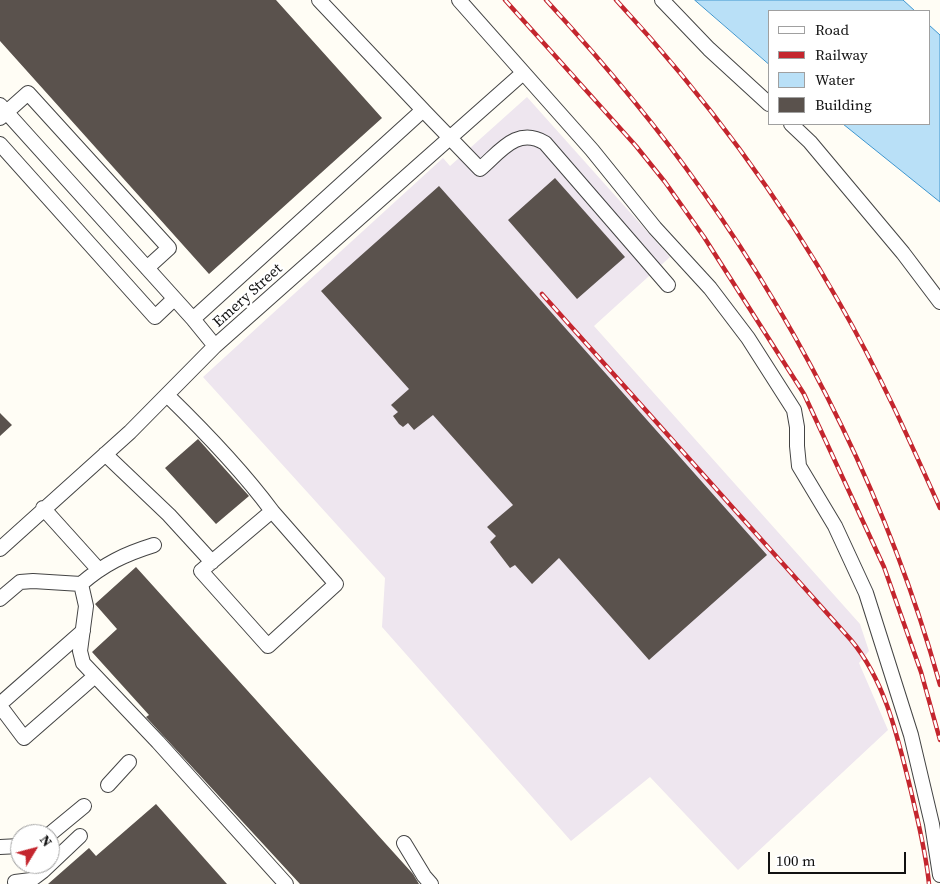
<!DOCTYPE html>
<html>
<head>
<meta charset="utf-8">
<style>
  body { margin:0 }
  #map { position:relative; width:940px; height:884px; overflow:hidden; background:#fffdf5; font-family:"Source Serif 4",serif }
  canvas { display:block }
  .legend { position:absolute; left:768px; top:10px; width:162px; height:115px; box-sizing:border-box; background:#fff; border:1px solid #a0a0a0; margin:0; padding:6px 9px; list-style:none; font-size:15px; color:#111 }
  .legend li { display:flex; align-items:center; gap:10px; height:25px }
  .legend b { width:25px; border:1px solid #a0a0a0 }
  .north { position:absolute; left:10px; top:824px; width:50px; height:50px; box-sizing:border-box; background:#fff; border:1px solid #a0a0a0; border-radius:50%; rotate:53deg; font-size:14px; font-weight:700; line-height:20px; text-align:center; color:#111 }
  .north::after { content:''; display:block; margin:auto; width:18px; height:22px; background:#c4262e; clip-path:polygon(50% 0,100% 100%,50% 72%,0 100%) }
  .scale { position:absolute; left:768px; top:852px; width:138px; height:22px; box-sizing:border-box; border:2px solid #111; border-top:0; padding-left:6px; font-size:15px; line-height:18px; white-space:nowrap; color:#111; -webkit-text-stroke:4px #fff; paint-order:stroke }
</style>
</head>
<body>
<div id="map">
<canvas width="940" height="884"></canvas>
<ul class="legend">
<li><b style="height:6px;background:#fff"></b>Road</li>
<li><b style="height:6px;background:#c4262e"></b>Railway</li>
<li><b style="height:14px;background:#b9e0f7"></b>Water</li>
<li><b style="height:14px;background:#5a524d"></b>Building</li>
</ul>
<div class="north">N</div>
<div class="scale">100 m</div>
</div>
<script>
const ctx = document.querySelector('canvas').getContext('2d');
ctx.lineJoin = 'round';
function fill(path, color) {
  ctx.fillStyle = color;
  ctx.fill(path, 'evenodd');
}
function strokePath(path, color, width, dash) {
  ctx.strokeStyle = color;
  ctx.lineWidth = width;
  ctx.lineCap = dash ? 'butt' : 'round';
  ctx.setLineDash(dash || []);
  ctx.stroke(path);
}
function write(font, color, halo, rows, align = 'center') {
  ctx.font = font + ' "Source Serif 4",serif';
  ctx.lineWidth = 5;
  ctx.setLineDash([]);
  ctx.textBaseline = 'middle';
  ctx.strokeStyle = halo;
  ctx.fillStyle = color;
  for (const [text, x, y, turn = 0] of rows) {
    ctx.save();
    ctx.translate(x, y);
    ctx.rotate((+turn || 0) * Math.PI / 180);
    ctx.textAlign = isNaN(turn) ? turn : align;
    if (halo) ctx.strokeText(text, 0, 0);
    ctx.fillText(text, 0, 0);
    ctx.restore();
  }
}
fill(new Path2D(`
  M527 97 670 257 594 326 860 624 869 651 859 663 888 730 738 870 650 777 571 841 382 627 385 578 203 377 443 158 450 166Z`), '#eee6ef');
const water = new Path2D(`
  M695 0H903L915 11H769V64Z
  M929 25 940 35V202L843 124H929Z`);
fill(water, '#b9e0f7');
strokePath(water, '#3f96cf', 1);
fill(new Path2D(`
  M0 0H276L382 118 209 274 0 41Z
  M555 178 625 257 577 299 508 220Z
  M439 186 767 555 649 660 559 558 532 584 515 565 510 568 490 542 496 536 487 527 513 505 433 415 414 430 408 423 403 427 399 424 393 416 398 412 391 405 409 389 321 291Z
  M0 413 12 425 0 436Z
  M198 439 249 496 216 524 165 468Z
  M136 567 413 874 419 884H300L146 717 149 715 92 652 117 629 95 604Z
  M156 804 227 884H48L89 848 96 856Z`), '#5a524d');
const minor = new Path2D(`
  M459 0 592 150 655 228 710 288 748 338 794 410 797 427V446L799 466 835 526 866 593 911 735 932 824 940 875
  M662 0 709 49 769 104
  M0 105 193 319 423 110 319 0
  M423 110 480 169C500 152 517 126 545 143L668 285
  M0 118 28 93 169 248 147 268
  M791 124 810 142 903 253 940 302
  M0 144 155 317 174 299
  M193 319 215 346
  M167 395C205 432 241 469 272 511
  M105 454 169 515 212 562
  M43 508 98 569
  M272 511 336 584 268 646 201 571Z
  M0 549 130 432 215 346 523 73
  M81 584 86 606 80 651 83 663 158 742 286 884
  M0 599 20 582 33 581 81 584C104 564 125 554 154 545
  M0 704 83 631
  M0 706 24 738 95 676
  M108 785 129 762
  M50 834 84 806
  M404 843 424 876 431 884
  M0 847 20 846
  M15 882 31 880 43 871 80 836`);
strokePath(minor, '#444', 16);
strokePath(minor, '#fff', 14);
const rail = new Path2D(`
  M505 0 636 146 665 182 704 237 804 394 884 567 921 672 940 740
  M546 0C601 60 654 122 701 189 807 338 891 508 940 685
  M616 0C702 93 778 194 840 304 878 370 909 439 940 508
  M542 294 851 640C886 682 898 739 911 791 918 822 926 852 929 884`);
strokePath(rail, '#c4262e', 4.5);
strokePath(rail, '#fff', 2.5, [8]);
write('15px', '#111', '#fff', [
  ["Emery Street",248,296,-42]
]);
</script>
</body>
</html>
